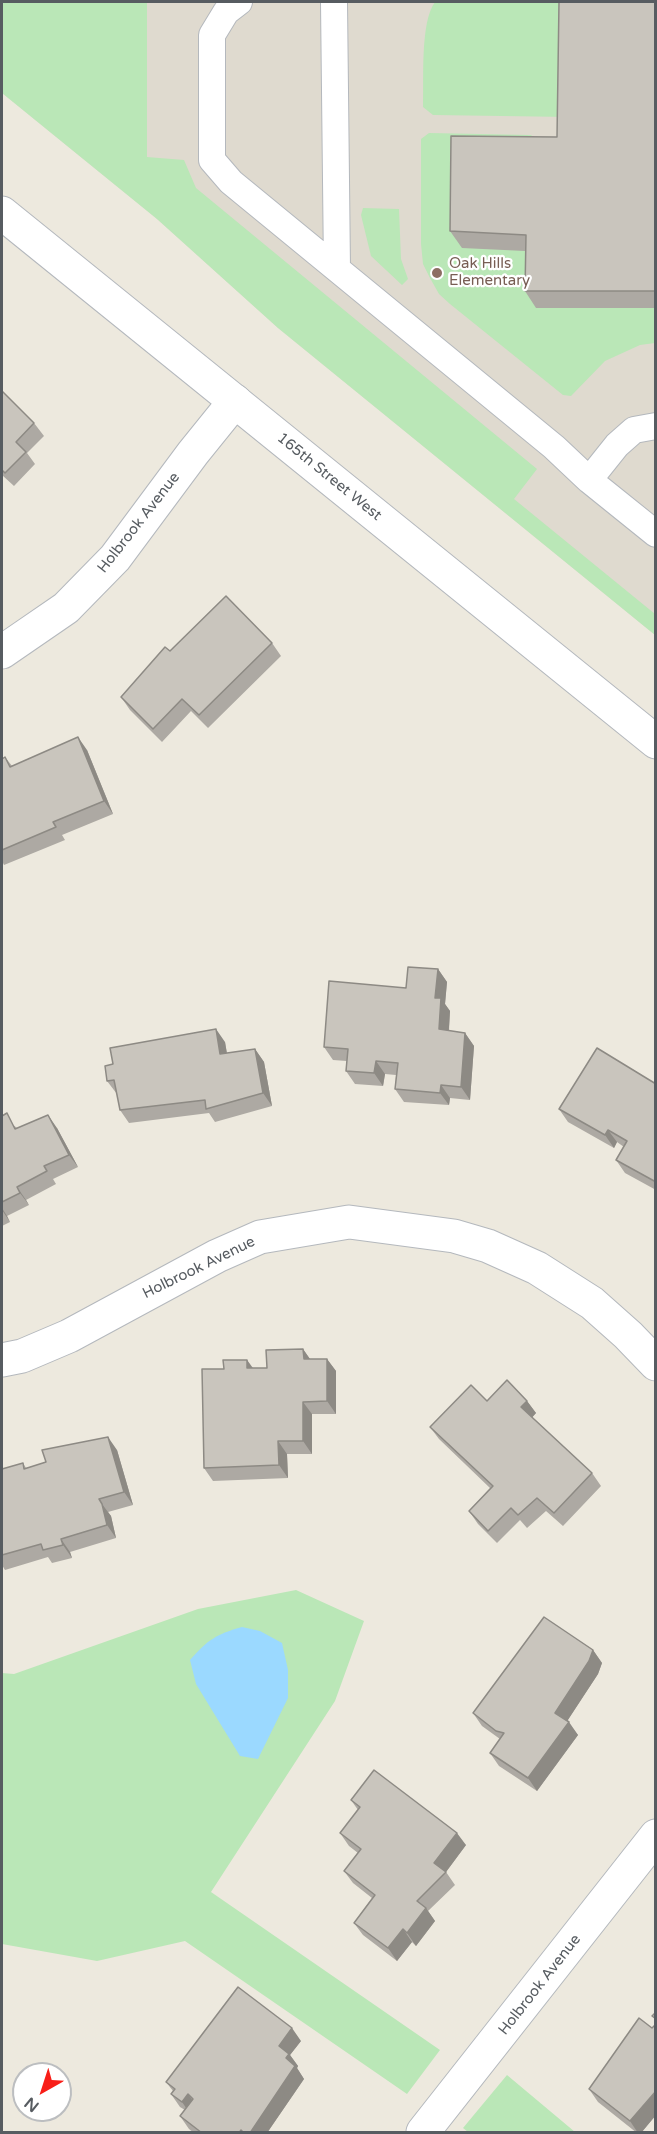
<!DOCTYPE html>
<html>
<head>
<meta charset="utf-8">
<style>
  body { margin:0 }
  #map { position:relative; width:657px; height:2134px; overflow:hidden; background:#ede9de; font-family:"Varela Round",sans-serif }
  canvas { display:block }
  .frame { position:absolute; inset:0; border:3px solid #575c61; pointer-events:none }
  .north { position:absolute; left:12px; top:2062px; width:60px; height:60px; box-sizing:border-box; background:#fff; border:2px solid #bcbec0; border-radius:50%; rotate:219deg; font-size:16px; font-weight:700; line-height:24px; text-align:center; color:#575c61 }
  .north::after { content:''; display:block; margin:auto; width:21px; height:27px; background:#f81e18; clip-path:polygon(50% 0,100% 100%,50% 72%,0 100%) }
</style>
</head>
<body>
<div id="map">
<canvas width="657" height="2134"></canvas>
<div class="frame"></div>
<div class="north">N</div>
</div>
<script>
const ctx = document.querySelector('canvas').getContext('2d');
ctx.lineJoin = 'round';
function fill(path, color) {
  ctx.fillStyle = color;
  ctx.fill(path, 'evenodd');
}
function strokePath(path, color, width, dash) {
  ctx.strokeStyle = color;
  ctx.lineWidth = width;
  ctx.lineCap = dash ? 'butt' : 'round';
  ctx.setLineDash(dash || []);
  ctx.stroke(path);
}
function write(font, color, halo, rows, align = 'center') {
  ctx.font = font + ' "Varela Round",sans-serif';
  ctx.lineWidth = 4.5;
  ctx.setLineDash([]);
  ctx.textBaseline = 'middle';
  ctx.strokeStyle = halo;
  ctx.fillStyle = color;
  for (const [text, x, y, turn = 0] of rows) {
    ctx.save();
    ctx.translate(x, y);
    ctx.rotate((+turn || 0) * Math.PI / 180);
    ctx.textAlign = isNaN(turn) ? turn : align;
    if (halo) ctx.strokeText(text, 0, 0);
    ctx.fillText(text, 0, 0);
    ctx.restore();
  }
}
fill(new Path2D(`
  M2 2H655V635L278 328 157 219 2 93Z`), '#dfdacf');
fill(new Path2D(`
  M2 2H147V157L184 160 196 188 537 469 514 499 655 614V635L278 328 157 219 2 93Z
  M435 2H632L570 117 433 115 423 107C424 80 420 22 435 2Z
  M429 133 531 135 539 142 536 307 655 308V343L640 345 605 361 571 396 563 395 450 304 439 294 430 278 423 264 421 244V139Z
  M363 208 399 209 401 259 408 279 402 285 371 256 361 215Z
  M296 1590 364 1621 335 1701 211 1892 440 2050 407 2094 185 1941 97 1961 2 1944V1673L14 1674 198 1609Z
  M507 2075 575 2132H468L463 2128Z`), '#bae7b7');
fill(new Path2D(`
  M242 1627 260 1631 282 1643 288 1670V1698L258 1759 240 1756 196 1684 190 1660C207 1640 217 1634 242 1627Z`), '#9bd9ff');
const service = new Path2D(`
  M239 2 226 12 212 35V160L231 182 554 447 589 480 656 534
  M334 2 337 269
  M589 480 617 445 634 430 656 426`);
const minor = new Path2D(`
  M2 652 66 608 115 558 193 453 235 401
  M2 1360 22 1356 69 1336 217 1256 260 1237 349 1222 454 1236 488 1246 537 1268 592 1303 628 1335 656 1364
  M423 2132 656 1836`);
const tertiary = new Path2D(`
  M2 213 656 742`);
strokePath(service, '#b4b8bd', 28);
strokePath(minor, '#b4b8bd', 35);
strokePath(tertiary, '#b4b8bd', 35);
strokePath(service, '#fff', 26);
strokePath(minor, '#fff', 33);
strokePath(tertiary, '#fff', 33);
fill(new Path2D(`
  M656 2V308H536L525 291V251L462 248 450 231 557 137Z
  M2 391 34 423 44 436 27 453 35 464 14 486 2 475V476Z
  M272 643 281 656 208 728 191 711 162 742 130 710 121 697 170 651Z
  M87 750 113 814 62 835 65 840 4 865 2 861V759L5 757 12 766Z
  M438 969 447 982 445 1004 450 1011 449 1031 465 1033 474 1046 470 1100 450 1098 449 1105 404 1102 395 1089 396 1075 385 1074 383 1086 355 1084 346 1071 347 1061 333 1060 324 1047 406 988Z
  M225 1042 227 1053 255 1049 264 1062 272 1106 215 1122 209 1113 129 1123 120 1110 117 1094 107 1081 113 1064Z
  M656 1084V1190L625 1173 616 1160 624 1147 617 1142 614 1148 568 1122 559 1109Z
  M2 1116 17 1128H57L78 1167 53 1179 56 1184 26 1200 29 1205 7 1216 10 1222 2 1226Z
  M303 1349 310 1359H327L336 1371V1414H312V1454H287L288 1478 213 1481 204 1468 224 1369 247 1360 253 1368H267Z
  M527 1401 536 1413 532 1417 592 1473 601 1486 563 1526 546 1511 527 1528 520 1520 497 1543 478 1524 469 1511 490 1488 439 1439 430 1427Z
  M117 1450 133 1505 108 1512 111 1516 116 1538 70 1552 72 1558 52 1563 48 1557 5 1570 2 1565V1469L23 1463 26 1468Z
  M593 1650 602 1663 598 1674 567 1721 578 1735 537 1791 499 1766 490 1753 500 1739 482 1726 473 1713Z
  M351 1800 466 1845 446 1872 455 1885 428 1911 435 1921 416 1946 412 1942 397 1961 363 1935 354 1923 372 1898 353 1883 344 1871 358 1853 349 1846 340 1833 358 1810Z
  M301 2041 290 2055 298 2066 297 2068 304 2079 267 2133H194L189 2129 180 2116 185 2110 180 2107 171 2094 173 2091 166 2082Z
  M589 2089 656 2115 641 2133H637L598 2102Z`), '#ada9a3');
fill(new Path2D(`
  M78 737 87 750 113 814 104 801Z
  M438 969 447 982 445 1004 450 1011 448 1042 439 1029 435 998Z
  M216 1029 225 1042 229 1067 220 1054Z
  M465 1033 474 1046 470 1100 461 1087Z
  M255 1049 264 1062 272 1106 263 1093Z
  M376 1061 385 1074 383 1086 374 1073Z
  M441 1085 450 1098 449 1105 440 1093Z
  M48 1115 57 1128 78 1167 69 1155Z
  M608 1130 617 1142 614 1148 605 1135Z
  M17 1187 26 1200 29 1205 20 1193Z
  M2 1208 7 1216 10 1222 2 1210Z
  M303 1349 312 1362 304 1359Z
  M327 1359 336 1371V1414L327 1401Z
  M247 1360 256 1373 247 1368Z
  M527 1401 536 1413 530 1420 521 1407Z
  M303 1402 312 1414V1454L303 1441Z
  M108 1437 117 1450 133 1505 124 1492Z
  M278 1441 287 1454 288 1478 279 1465Z
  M102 1504 111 1516 116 1538 107 1525Z
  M61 1539 70 1552 72 1558 63 1545Z
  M593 1650 602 1663 598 1674 564 1726 555 1713Z
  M569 1722 578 1735 537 1791 528 1778Z
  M457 1833 466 1845 446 1872 434 1863Z
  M426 1908 435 1921 416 1946 407 1933Z
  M403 1929 412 1942 397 1961 388 1948Z
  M292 2028 301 2041 290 2055 298 2066 297 2068 304 2079 267 2133H250L286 2058 279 2046Z
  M656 2091V2115L641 2133H638L630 2121Z
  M188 2094 197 2107 191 2115 182 2102Z`), '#8d8a84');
const building = new Path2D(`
  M559 2H656V291H525L526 235 450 231 451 136 557 137Z
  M2 391 34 423 16 442 26 452 5 473 2 470Z
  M226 596 272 643 199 715 182 699 153 729 121 697 165 647 170 651Z
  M78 737 104 801 53 822 56 827 2 850V759L5 757 10 767Z
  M408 967 438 969 435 998H441L439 1029 465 1033 461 1087 441 1085 440 1093 395 1089 398 1063 376 1061 374 1073 346 1071 348 1049 324 1047 329 981 406 988Z
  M216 1029 220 1054 255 1049 263 1093 206 1109 205 1100 120 1110 114 1080 107 1081 105 1066 113 1064 110 1048Z
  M597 1048 656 1084V1182L616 1160 627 1141 608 1130 605 1135 559 1109Z
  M7 1113 15 1129 48 1115 69 1155 44 1166 47 1171 17 1187 20 1193 2 1202V1116Z
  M303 1349 304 1359H327V1401L303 1402V1441H278L279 1465 204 1468 202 1369H224L223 1360H247V1368H267L266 1350Z
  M507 1380 527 1401 521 1407 592 1473 554 1513 537 1498 518 1515 511 1508 488 1531 469 1511 493 1486 430 1427 471 1385 487 1401Z
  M108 1437 124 1492 99 1499 102 1504 107 1525 61 1539 63 1545 43 1550 41 1544 2 1555V1469L23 1463 24 1469 46 1462 42 1450Z
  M544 1617 593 1650 589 1661 555 1713 569 1722 528 1778 490 1753 504 1733 496 1731 473 1713Z
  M374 1770 457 1833 434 1863 446 1872 417 1901 426 1908 407 1933 403 1929 388 1948 354 1923 375 1895 344 1871 361 1849 340 1833 360 1807 351 1800Z
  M238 1987 292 2028 279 2046 289 2054 286 2058 295 2066 250 2133H244L241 2130 239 2133H202L180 2116 193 2099 188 2094 182 2102 171 2094 175 2089 166 2082Z
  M656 2012V2019L652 2016Z
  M639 2018 652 2028 656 2024V2091L630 2121 589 2089Z`);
fill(building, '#c9c5bd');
strokePath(building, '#8d8a84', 1.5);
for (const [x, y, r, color] of [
  [437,273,6,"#8d6e63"]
]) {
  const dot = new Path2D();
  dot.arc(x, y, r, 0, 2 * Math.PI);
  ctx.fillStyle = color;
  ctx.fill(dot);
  strokePath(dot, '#fff', 2);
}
write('15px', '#785e54', '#fff', [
  ["Oak Hills",449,264],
  ["Elementary",449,281]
], 'left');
write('15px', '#575c61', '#fff', [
  ["165th Street West",329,477,39],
  ["Holbrook Avenue",139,523,-52],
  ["Holbrook Avenue",199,1268,-26],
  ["Holbrook Avenue",540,1985,-52]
]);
</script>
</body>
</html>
